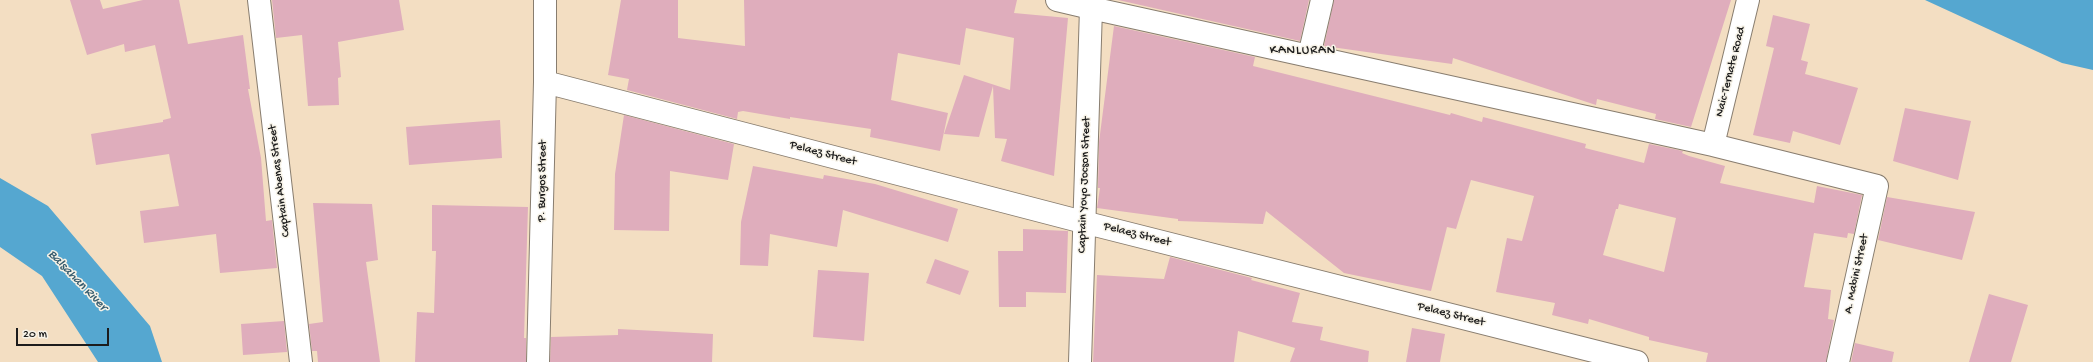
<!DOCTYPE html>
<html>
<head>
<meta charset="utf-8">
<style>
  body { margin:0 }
  #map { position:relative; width:2093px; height:362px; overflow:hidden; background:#f3dec2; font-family:"Gochi Hand",sans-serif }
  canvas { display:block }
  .scale { position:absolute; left:16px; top:328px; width:93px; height:18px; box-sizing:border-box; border:2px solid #1c1c1c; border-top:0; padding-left:5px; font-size:12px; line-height:14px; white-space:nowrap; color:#1c1c1c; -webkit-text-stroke:3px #f7f3e8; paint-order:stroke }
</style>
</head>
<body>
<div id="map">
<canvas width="2093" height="362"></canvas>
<div class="scale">20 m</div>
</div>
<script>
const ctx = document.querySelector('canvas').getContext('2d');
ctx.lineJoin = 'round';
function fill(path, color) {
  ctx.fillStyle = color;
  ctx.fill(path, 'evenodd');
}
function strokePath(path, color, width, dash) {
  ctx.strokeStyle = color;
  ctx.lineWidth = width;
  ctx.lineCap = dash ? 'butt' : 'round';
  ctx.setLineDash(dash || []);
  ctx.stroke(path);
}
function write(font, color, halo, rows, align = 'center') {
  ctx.font = font + ' "Gochi Hand",sans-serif';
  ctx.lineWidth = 3;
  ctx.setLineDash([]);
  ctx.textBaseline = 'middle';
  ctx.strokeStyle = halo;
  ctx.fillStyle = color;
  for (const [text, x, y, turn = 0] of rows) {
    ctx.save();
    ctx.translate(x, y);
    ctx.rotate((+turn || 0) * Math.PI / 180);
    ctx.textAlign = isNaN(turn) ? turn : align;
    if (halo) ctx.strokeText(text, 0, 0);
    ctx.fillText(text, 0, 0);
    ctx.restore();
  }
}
fill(new Path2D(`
  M1925 0H2093V70L2062 63Z
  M0 178 48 206 150 326 162 362H98L42 276 0 247Z`), '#55a7d0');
fill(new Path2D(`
  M70 0H100L103 9 143 0H179L188 44 243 35 250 89H248L261 158 266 221 272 220 277 268 220 273 216 234 144 243 140 211 179 206 169 154 96 165 91 134 163 122V120L171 118 155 45 125 52 124 44 87 55Z
  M272 0H399L404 30 338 42 341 77 338 78 339 105 308 106 302 35 276 38Z
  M621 0H678V38L745 46 744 0H1017L1014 13 1068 18 1054 176 1001 161 1007 139 995 138 993 86 979 137 944 134 964 75 1010 90 1014 38 966 28 960 65 898 53 891 100 948 113 940 151 870 137 871 129 790 117V119L743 111 738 112 737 119 627 90 629 79 608 75Z
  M1118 0H1309L1300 41Z
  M1334 0H1731L1691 127 1655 119 1656 114 1597 99 1596 105 1453 58 1452 64 1324 46Z
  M1773 15 1810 24 1801 60 1808 62 1805 74 1858 88 1840 145 1793 131 1790 143 1753 135 1774 48 1766 46Z
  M1114 26 1255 57 1253 66 1450 115 1451 113 1482 122 1483 117 1586 144 1585 148 1644 163 1649 144 1683 151 1682 153 1689 156 1725 166 1720 183 1814 203 1817 186 1862 195 1854 234 1848 233 1847 238 1814 233 1804 287 1831 290 1828 319 1834 320 1826 362H1706L1708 353 1649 340V337L1589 319 1588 324 1552 315 1555 303 1496 292 1507 238 1522 241 1534 196 1471 180 1456 229 1447 227 1431 291 1344 273 1266 211 1263 224 1178 221V219L1097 208 1100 188H1098L1099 142ZM1619 204 1676 218 1664 272 1603 255 1616 209H1618Z
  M1905 108 1971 121 1958 180 1893 161Z
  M624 115 734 144 728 180 670 171 669 231 614 230 615 174Z
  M500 120 502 158 409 165 406 127Z
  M753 166 823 179 824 175 875 184 958 209 948 242 843 210 837 247 770 234 768 266 740 265 741 222Z
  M1887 197 1975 212 1962 260 1878 240Z
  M313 203 372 204 378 260 366 262 380 362H318L317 351H312L309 324 323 322Z
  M432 205 528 207 524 338H526V362H415L417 312 434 313 436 251H432Z
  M1023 229 1068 231 1066 293 1026 292V307H999L998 251H1023Z
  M1170 257 1252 278 1251 280 1300 293 1292 322 1323 327 1320 340 1369 351 1368 362H1290L1295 348 1238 331 1234 362H1093L1097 275 1164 279Z
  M935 259 969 271 960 295 926 283Z
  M818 270 869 273 864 341 813 337Z
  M1989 294 2028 305 2011 362H1969Z
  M284 321 287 352 243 355 241 324Z
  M1412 328 1445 334 1440 362H1406Z
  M618 329 713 334 712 362H550L551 337 618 335Z
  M1855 343 1894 352 1892 362H1851Z`), '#dfadbc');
const minor = new Path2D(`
  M259 0 301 362
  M1057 0 1091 8
  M1309 56 1322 0
  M545 82 1083 222 1637 362
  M538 362 545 82V0`);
const secondary = new Path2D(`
  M1713 145 1748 0
  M1080 362 1091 8 1713 145 1877 186 1838 362`);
strokePath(minor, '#887d6f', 24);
strokePath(secondary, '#887d6f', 24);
strokePath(minor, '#fff', 22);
strokePath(secondary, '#fff', 22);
write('12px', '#1c1c1c', '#f7f3e8', [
  ["Naic-Ternate Road",1731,72,-76],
  ["Pelaez Street",823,154,15],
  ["Captain Abenas Street",280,181,-97],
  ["P. Burgos Street",543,181,-89],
  ["Captain Yoyo Jocson Street",1085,185,-88],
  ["Pelaez Street",1137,235,14],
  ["A. Mabini Street",1857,274,-78],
  ["Pelaez Street",1451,315,14]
]);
ctx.letterSpacing = '1px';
write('13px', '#1c1c1c', '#f7f3e8', [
  ["KANLURAN",1303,51]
]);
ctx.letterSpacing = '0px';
write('italic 13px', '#365b6d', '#f7f3e8', [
  ["Balsahan River",77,281,46]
]);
</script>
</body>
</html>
